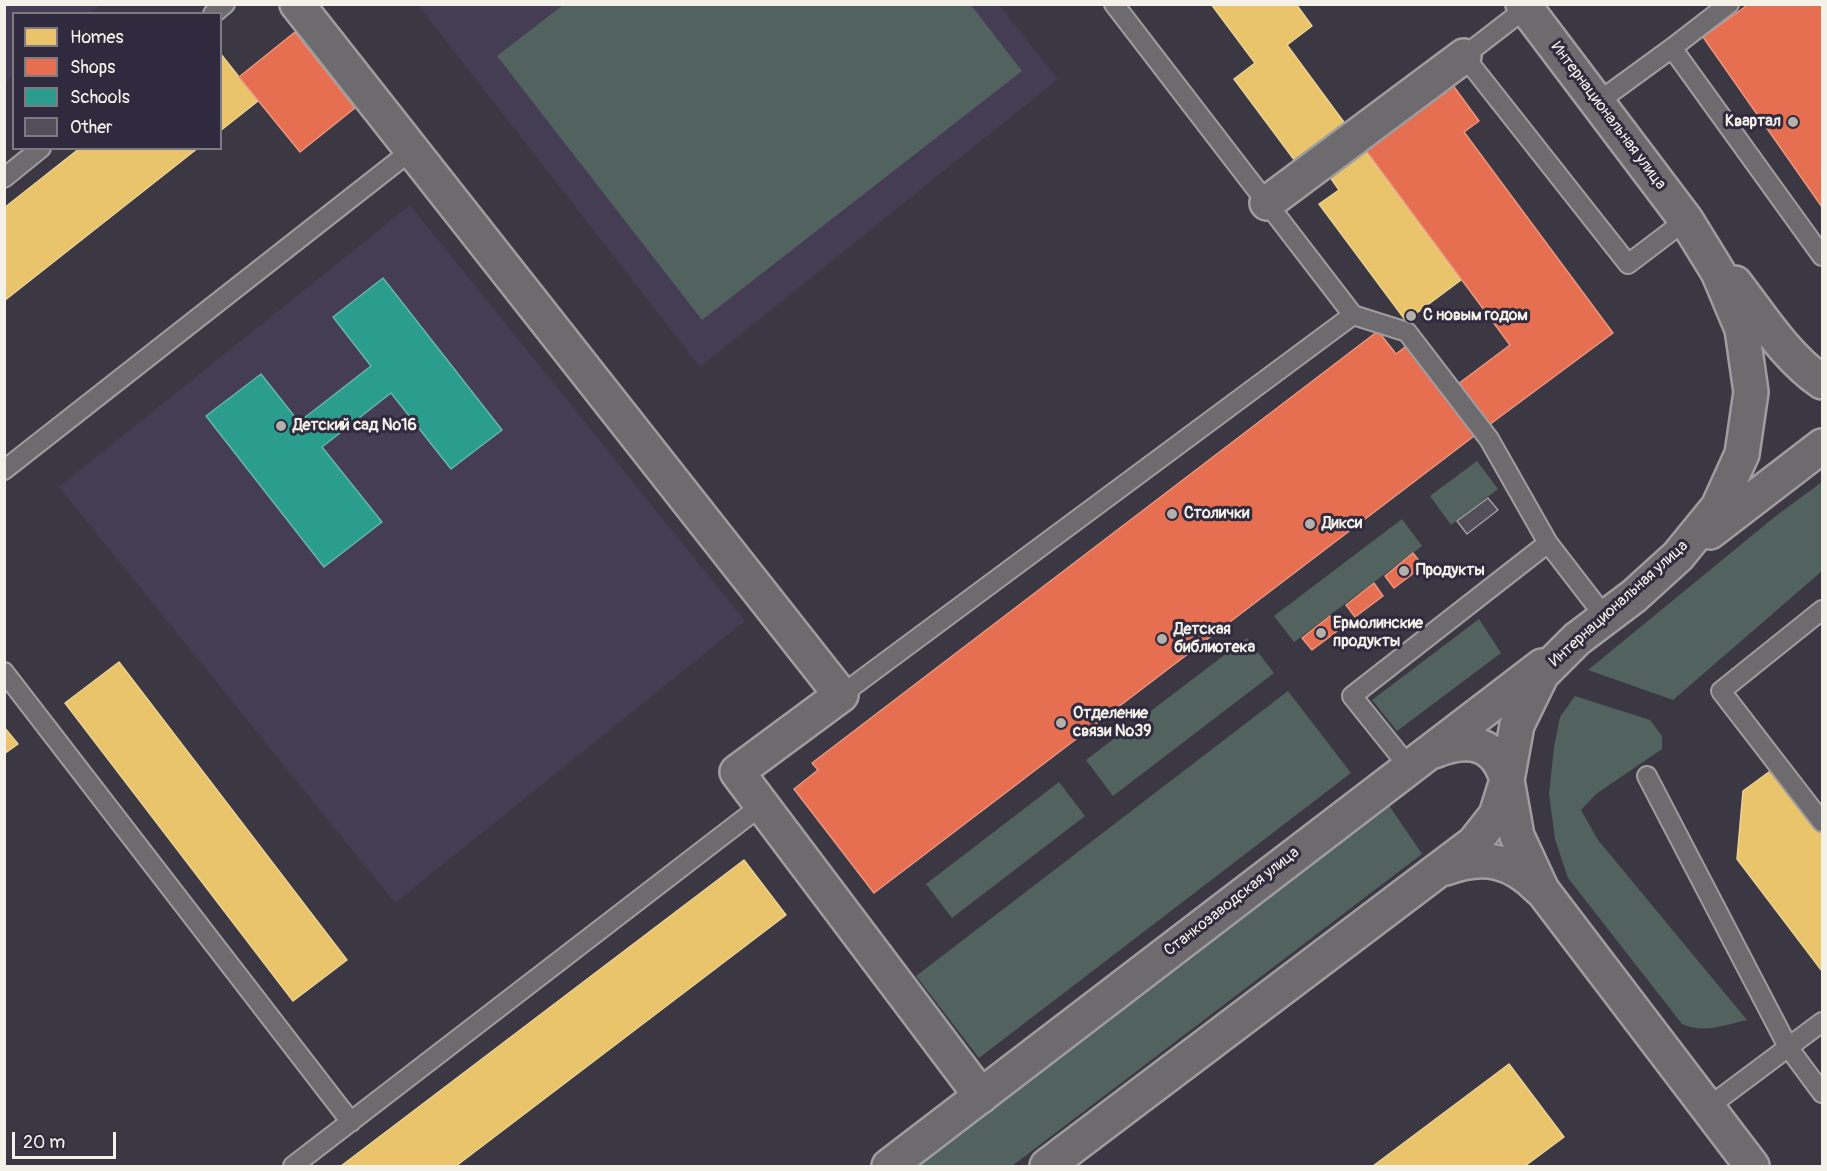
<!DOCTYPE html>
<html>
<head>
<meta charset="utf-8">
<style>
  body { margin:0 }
  #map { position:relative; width:1827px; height:1171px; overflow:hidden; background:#3b3843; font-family:Pangolin,sans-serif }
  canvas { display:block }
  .frame { position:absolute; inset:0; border:6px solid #f4f1e8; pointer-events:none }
  .legend { position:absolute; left:12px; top:12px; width:210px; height:138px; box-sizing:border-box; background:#2f2a3d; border:2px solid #7e7a81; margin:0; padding:8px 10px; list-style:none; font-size:18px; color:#f4f1e8 }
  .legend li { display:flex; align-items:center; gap:12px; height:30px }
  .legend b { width:30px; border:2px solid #7e7a81 }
  .scale { position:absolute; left:12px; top:1132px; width:104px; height:27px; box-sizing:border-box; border:3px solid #f4f1e8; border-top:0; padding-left:8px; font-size:18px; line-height:21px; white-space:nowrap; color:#f4f1e8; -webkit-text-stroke:4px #2f2a3d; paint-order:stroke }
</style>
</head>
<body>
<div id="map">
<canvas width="1827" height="1171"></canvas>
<div class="frame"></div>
<ul class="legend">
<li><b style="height:16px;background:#e9c46a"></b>Homes</li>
<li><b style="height:16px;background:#e76f51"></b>Shops</li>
<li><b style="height:16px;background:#2a9d8f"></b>Schools</li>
<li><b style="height:16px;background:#524f5a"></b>Other</li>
</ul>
<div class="scale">20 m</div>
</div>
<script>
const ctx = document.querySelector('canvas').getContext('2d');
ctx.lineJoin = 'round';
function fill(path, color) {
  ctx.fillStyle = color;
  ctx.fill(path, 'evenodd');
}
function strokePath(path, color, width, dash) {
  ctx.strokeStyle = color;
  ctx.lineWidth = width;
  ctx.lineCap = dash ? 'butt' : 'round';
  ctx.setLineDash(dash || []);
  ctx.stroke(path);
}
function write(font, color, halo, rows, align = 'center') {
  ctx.font = font + ' Pangolin,sans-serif';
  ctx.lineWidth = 6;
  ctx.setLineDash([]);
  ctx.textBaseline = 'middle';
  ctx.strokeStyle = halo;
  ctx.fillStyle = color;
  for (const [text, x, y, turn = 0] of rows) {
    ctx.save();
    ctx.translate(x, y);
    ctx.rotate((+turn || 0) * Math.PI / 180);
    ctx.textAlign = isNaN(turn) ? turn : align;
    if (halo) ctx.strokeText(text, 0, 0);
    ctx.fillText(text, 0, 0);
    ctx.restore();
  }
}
fill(new Path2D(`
  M5 4H101V5L90 13 14 14 13 75 5 83Z
  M418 5H999L1058 79 700 367Z
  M410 205 745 621 395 903 59 487Z`), '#443d53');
fill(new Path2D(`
  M971 5 1022 71 702 320 497 56 563 5Z
  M1477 461 1498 489 1451 525 1430 496Z
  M1822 482V571L1673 700 1588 670 1777 515Z
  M1402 519 1422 546 1294 642 1274 616Z
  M1479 619 1501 653 1397 731 1372 700Z
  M1247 638 1274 673 1113 796 1086 760Z
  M1288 691 1351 773 979 1058 916 976Z
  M1575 696 1650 720 1662 736V749L1596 794 1581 810 1598 840 1747 1020C1724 1025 1704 1034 1682 1024L1568 878 1555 839 1549 794 1554 747 1560 717Z
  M1059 782 1085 816 952 918 926 884Z
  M1386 801 1422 854 1012 1166H913Z`), '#51625f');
const homes = new Path2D(`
  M1211 4H1296L1312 26 1287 45 1357 140 1307 177 1234 79 1255 63Z
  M220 53 258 101 220 131Z
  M1358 141 1461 280 1406 321 1319 204 1339 190 1323 167Z
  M80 148H198L4 301V208Z
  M119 662 347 960 293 1001 65 703Z
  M4 727 18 744 4 754Z
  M1773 769 1822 834V971L1737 859 1743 791Z
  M744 860 786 915 456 1166H341Z
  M1509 1064 1564 1137 1525 1166H1373Z`);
fill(homes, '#e9c46a');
strokePath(homes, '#ecd290', 1.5);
const shops = new Path2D(`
  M1749 4H1822V207L1703 37Z
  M295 32 355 108 300 152 239 77Z
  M1452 84 1479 121 1464 132 1613 333 1489 425 1458 384 1510 345 1365 149Z
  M1378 331 1396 354 1409 344 1478 433 874 893 794 789 818 770 812 763Z
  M1413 553 1423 566 1394 588 1385 576Z
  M1374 583 1383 596 1355 617 1346 605Z
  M1330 616 1340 629 1312 650 1302 638Z`);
fill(shops, '#e76f51');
strokePath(shops, '#eb967e', 1.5);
const schools = new Path2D(`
  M383 278 502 430 451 469 391 393 322 447 382 522 324 567 206 416 261 374 299 422 371 366 333 317Z`);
fill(schools, '#2a9d8f');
strokePath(schools, '#67b6aa', 1.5);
const building = new Path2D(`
  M1488 498 1498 510 1467 534 1457 521Z`);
fill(building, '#524f5a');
strokePath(building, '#9f9da0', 1.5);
const lane = new Path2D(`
  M1114 4 1353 315 1407 332 1489 439 1548 543 1605 617
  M1526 8 1464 56 1628 264 1686 220
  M213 14 225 4
  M1672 48 1729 4
  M1598 102 1672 48 1822 256
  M4 178 41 148
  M4 470 412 150
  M1822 610 1721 691 1822 822
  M4 672 351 1122
  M841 695 1353 315
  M1409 767 1352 696 1548 543
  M1647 776 1788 1047 1822 1093
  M1707 1108 1822 1022
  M293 1166 762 805`);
const street = new Path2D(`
  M297 4 841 695 737 772 981 1096
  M1267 203 1464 56`);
const secondary = new Path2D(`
  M1523 4 1686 220 1718 272 1742 329 1751 392 1742 454 1718 507 1678 556 1634 596 1577 639 1542 674 1517 725 1507 780 1517 836 1542 890 1752 1166
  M1735 283C1762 318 1786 357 1822 382
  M1710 532 1822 446
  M1434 751C1469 737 1496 742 1507 780
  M1446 868C1484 854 1512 860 1540 889
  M889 1166 1542 666
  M1047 1166 1474 843 1496 815 1507 780`);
strokePath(lane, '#9f9da0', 22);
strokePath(street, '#9f9da0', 38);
strokePath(secondary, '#9f9da0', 38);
strokePath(lane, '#6d6b6e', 18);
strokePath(street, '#6d6b6e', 33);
strokePath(secondary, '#6d6b6e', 33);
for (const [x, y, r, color] of [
  [1793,122,6,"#b3b0ae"],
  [1411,316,6,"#b3b0ae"],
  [281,426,6,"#b3b0ae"],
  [1172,514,6,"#b3b0ae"],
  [1310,524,6,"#b3b0ae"],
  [1404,571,6,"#b3b0ae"],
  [1321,633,6,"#b3b0ae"],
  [1162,639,6,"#b3b0ae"],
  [1061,723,6,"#b3b0ae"]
]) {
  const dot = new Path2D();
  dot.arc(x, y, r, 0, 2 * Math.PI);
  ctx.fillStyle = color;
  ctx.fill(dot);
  strokePath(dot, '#2f2a3d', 2);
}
write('16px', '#f4f1e8', '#2f2a3d', [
  ["Интернациональная улица",1608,116,53],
  ["Интернациональная улица",1619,604,-42],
  ["Станкозаводская улица",1232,902,-38]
]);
write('bold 16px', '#f4f1e8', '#2f2a3d', [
  ["Квартал",1781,122,"right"],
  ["С новым годом",1423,316],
  ["Детский сад №16",293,426],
  ["Столички",1184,514],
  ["Дикси",1322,524],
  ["Продукты",1416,571],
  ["Ермолинские",1333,624],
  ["продукты",1333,642],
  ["Детская",1174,630],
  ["библиотека",1174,648],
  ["Отделение",1073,714],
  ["связи №39",1073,732]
], 'left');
</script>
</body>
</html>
